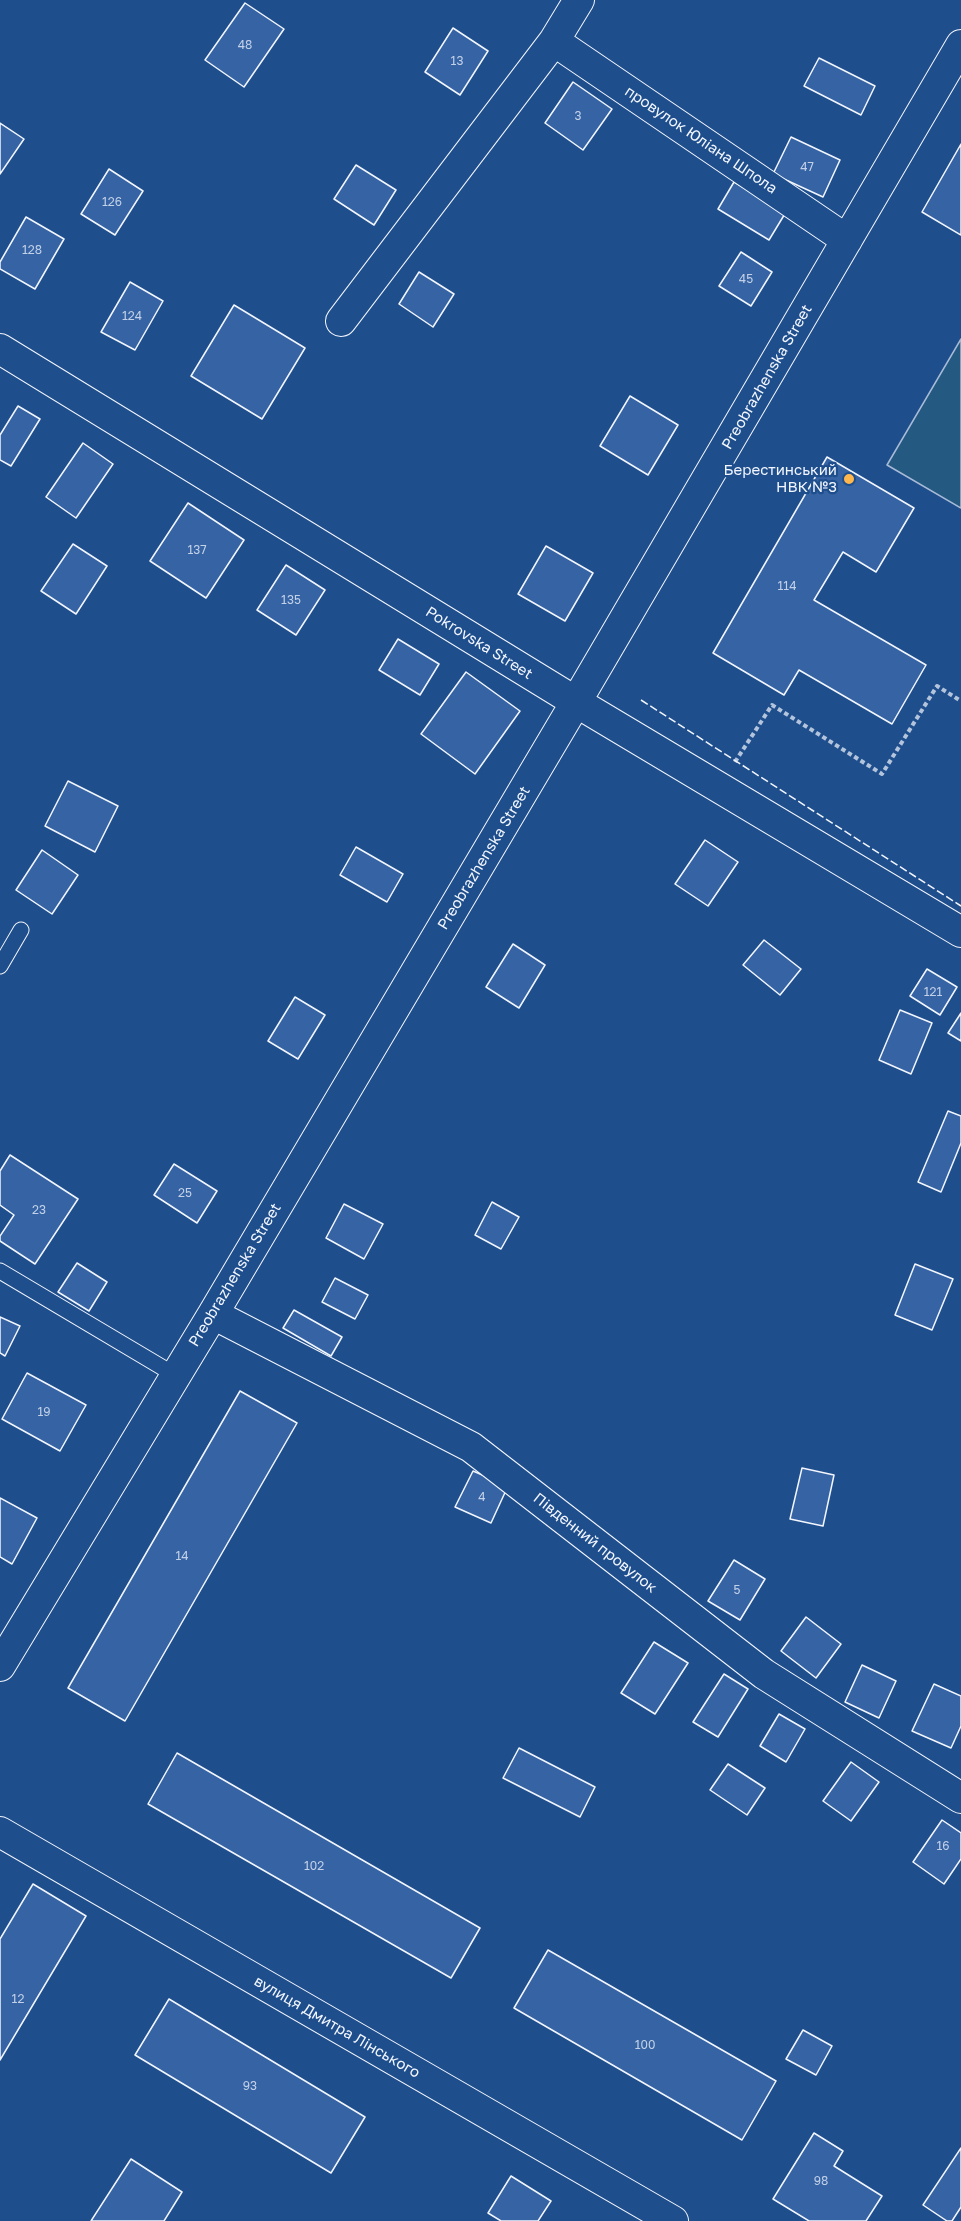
<!DOCTYPE html>
<html>
<head>
<meta charset="utf-8">
<style>
  body { margin:0 }
  canvas { display:block; background:#1f4e8c }
</style>
</head>
<body>
<canvas width="961" height="2221"></canvas>
<script>
const ctx = document.querySelector('canvas').getContext('2d');
ctx.lineJoin = 'round';
function fill(path, color) {
  ctx.fillStyle = color;
  ctx.fill(path, 'evenodd');
}
function strokePath(path, color, width, dash) {
  ctx.strokeStyle = color;
  ctx.lineWidth = width;
  ctx.lineCap = dash ? 'butt' : 'round';
  ctx.setLineDash(dash || []);
  ctx.stroke(path);
}
function write(font, color, halo, rows, align = 'center') {
  ctx.font = font + ' "Golos Text",sans-serif';
  ctx.lineWidth = 4.5;
  ctx.setLineDash([]);
  ctx.textBaseline = 'middle';
  ctx.strokeStyle = halo;
  ctx.fillStyle = color;
  for (const [text, x, y, turn = 0] of rows) {
    ctx.save();
    ctx.translate(x, y);
    ctx.rotate((+turn || 0) * Math.PI / 180);
    ctx.textAlign = isNaN(turn) ? turn : align;
    if (halo) ctx.strokeText(text, 0, 0);
    ctx.fillText(text, 0, 0);
    ctx.restore();
  }
}
const green = new Path2D(`
  M961 339V508L887 465Z`);
fill(green, '#245a82');
strokePath(green, '#a8bbd7', 1.5);
const building = new Path2D(`
  M245 3 284 29 244 87 205 60Z
  M453 28 488 51 460 95 425 72Z
  M819 58 875 86 861 115 804 86Z
  M573 82 612 109 583 150 545 123Z
  M0 123 24 139 0 174Z
  M791 137 840 160 823 197 773 174Z
  M961 144V235L922 212Z
  M356 165 396 190 374 225 334 199Z
  M109 169 143 191 115 235 81 214Z
  M734 182 786 212 769 240 718 209Z
  M26 217 64 239 35 289 0 269V262Z
  M741 252 772 272 751 306 719 286Z
  M419 272 454 294 433 327 399 304Z
  M130 282 163 301 135 350 101 332Z
  M234 305 305 348 262 419 191 376Z
  M630 396 678 425 648 475 600 446Z
  M18 406 40 419 11 466 0 460V435Z
  M83 443 113 464 76 518 46 497Z
  M827 457 914 508 876 572 843 552 814 600 926 665 892 724 799 670 784 695 713 653Z
  M188 503 244 540 206 598 150 561Z
  M73 544 107 566 76 614 41 591Z
  M546 546 593 573 565 621 518 594Z
  M286 565 325 590 296 635 257 610Z
  M398 639 439 664 420 695 379 670Z
  M466 672 520 711 475 774 421 734Z
  M68 781 118 806 95 852 45 826Z
  M705 840 738 862 708 906 675 884Z
  M356 847 403 874 387 902 340 875Z
  M42 850 78 875 52 914 16 890Z
  M764 940 801 969 780 995 743 965Z
  M513 944 545 965 519 1008 486 987Z
  M927 969 957 987 940 1015 910 996Z
  M295 997 325 1015 298 1059 268 1041Z
  M900 1010 932 1023 911 1074 879 1060Z
  M961 1013V1041L948 1033Z
  M948 1111 961 1116V1143L941 1192 918 1182Z
  M10 1155 78 1199 35 1264 0 1241V1236L14 1215 0 1205V1171Z
  M174 1164 217 1191 197 1223 154 1195Z
  M492 1202 519 1217 501 1249 475 1235Z
  M344 1204 383 1224 364 1259 326 1238Z
  M77 1263 107 1282 89 1311 58 1292Z
  M915 1264 953 1279 932 1330 895 1315Z
  M335 1278 368 1295 355 1319 322 1302Z
  M294 1310 342 1337 331 1356 283 1328Z
  M0 1317 20 1326 5 1356 0 1353Z
  M27 1373 86 1405 60 1451 2 1419Z
  M240 1391 297 1423 125 1721 68 1688Z
  M802 1468 834 1475 823 1526 790 1519Z
  M473 1471 508 1486 491 1523 455 1507Z
  M0 1498 37 1518 12 1564 0 1557Z
  M734 1560 765 1579 740 1620 708 1601Z
  M806 1617 841 1644 816 1678 781 1651Z
  M654 1642 688 1663 655 1714 621 1693Z
  M862 1665 896 1681 879 1718 845 1702Z
  M724 1674 748 1689 718 1737 693 1722Z
  M934 1684 961 1696V1726L951 1748 912 1731Z
  M779 1714 805 1729 786 1762 760 1746Z
  M519 1748 595 1787 580 1817 503 1778Z
  M177 1753 480 1928 451 1978 148 1804Z
  M851 1762 879 1782 851 1821 823 1801Z
  M728 1764 765 1788 747 1815 710 1790Z
  M942 1820 961 1833V1859L944 1884 913 1862Z
  M33 1884 86 1916 0 2060V1939Z
  M548 1950 776 2081 742 2140 514 2008Z
  M169 1999 365 2117 331 2173 135 2055Z
  M803 2030 832 2046 816 2075 786 2059Z
  M814 2133 843 2151 834 2166 882 2196 866 2221H809L773 2199Z
  M961 2148V2207L952 2221H947L923 2205Z
  M131 2159 182 2192 164 2221H91Z
  M511 2176 551 2201 538 2221H501L488 2213Z`);
fill(building, '#3563a3');
strokePath(building, '#f2f6ff', 1.5);
const service = new Path2D(`
  M0 966 21 930
  M0 1271 175 1375`);
const minor = new Path2D(`
  M554 41 847 240
  M341 321 554 41 579 0
  M0 349 576 702 961 932
  M213 1314 471 1447 764 1674 961 1798
  M0 1666 213 1314 576 702 961 45
  M0 1832 673 2221`);
strokePath(service, '#f2f6ff', 17);
strokePath(minor, '#f2f6ff', 32);
strokePath(new Path2D(`
  M735 762 772 705 882 774 937 686 961 701`), '#b3c4dc', 4, [4.5, 3]);
strokePath(service, '#1f4e8c', 15);
strokePath(minor, '#1f4e8c', 30);
strokePath(new Path2D(`
  M641 700 961 906`), '#f2f6ff', 1.5, [8, 3]);
for (const [x, y, r, color] of [
  [849,479,6,"#ffb74d"]
]) {
  const dot = new Path2D();
  dot.arc(x, y, r, 0, 2 * Math.PI);
  ctx.fillStyle = color;
  ctx.fill(dot);
  strokePath(dot, '#1f4e8c', 2);
}
write('12px', '#c3d1e8', null, [
  ["48",245,45],
  ["13",457,61],
  ["3",578,116],
  ["47",807,167],
  ["126",112,202],
  ["128",32,250],
  ["45",746,279],
  ["124",132,316],
  ["137",197,550],
  ["114",787,586],
  ["135",291,600],
  ["121",933,992],
  ["25",185,1193],
  ["23",39,1210],
  ["19",44,1412],
  ["4",482,1497],
  ["14",182,1556],
  ["5",737,1590],
  ["16",943,1846],
  ["102",314,1866],
  ["12",18,1999],
  ["100",645,2045],
  ["93",250,2086],
  ["98",821,2181]
]);
write('15px', '#f2f6ff', '#1f4e8c', [
  ["провулок Юліана Шпола",701,140,34],
  ["Preobrazhenska Street",767,377,-60],
  ["Pokrovska Street",479,643,32],
  ["Preobrazhenska Street",484,858,-59],
  ["Preobrazhenska Street",235,1275,-59],
  ["Південний провулок",595,1543,38],
  ["вулиця Дмитра Лінського",337,2027,30]
]);
write('15px', '#f2f6ff', '#1f4e8c', [
  ["Берестинський",837,470],
  ["НВК №3",837,487]
], 'right');
</script>
</body>
</html>
